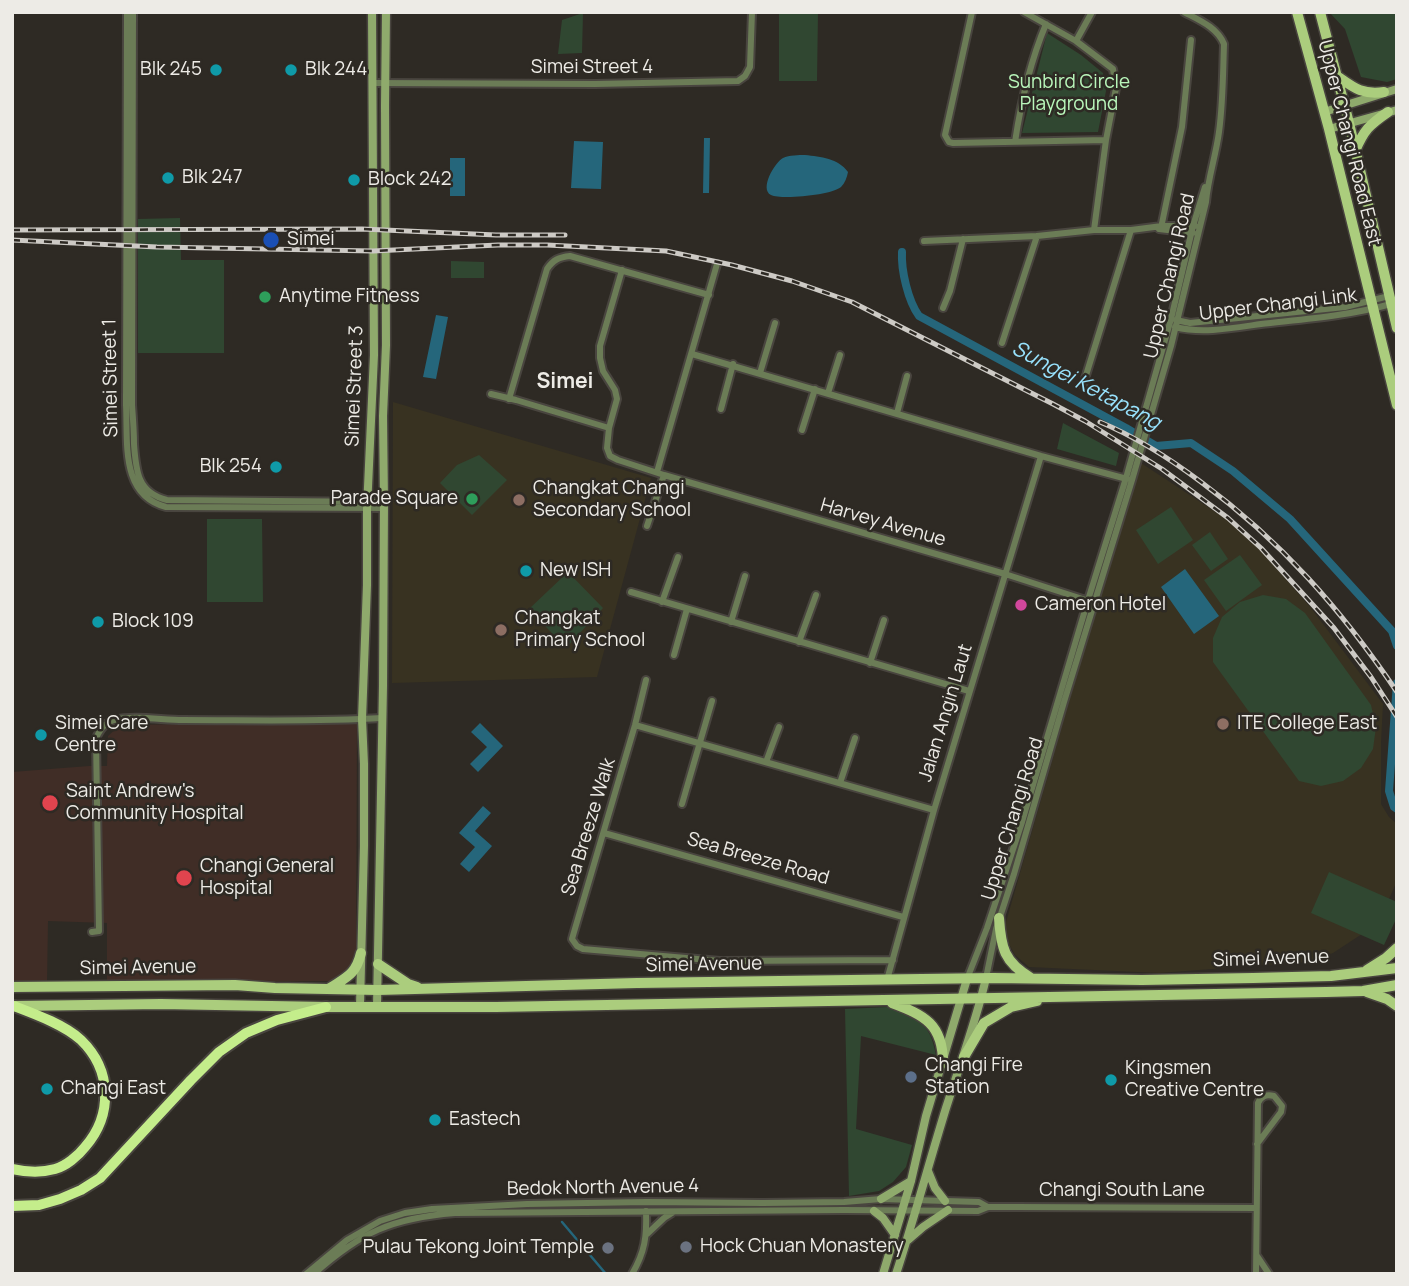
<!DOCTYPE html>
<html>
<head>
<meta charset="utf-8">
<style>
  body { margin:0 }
  #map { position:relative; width:1409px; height:1286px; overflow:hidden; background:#2e2a24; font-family:Manrope,sans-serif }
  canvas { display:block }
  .frame { position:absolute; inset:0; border:14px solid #edebe6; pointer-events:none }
</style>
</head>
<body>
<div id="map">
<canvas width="1409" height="1286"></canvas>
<div class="frame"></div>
</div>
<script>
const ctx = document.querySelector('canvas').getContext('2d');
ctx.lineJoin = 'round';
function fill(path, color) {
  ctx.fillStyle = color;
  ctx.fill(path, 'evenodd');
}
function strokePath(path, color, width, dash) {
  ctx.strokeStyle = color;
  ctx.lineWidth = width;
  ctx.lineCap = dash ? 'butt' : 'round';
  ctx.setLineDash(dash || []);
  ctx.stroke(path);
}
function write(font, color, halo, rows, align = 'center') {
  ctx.font = font + ' Manrope,sans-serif';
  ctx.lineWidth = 5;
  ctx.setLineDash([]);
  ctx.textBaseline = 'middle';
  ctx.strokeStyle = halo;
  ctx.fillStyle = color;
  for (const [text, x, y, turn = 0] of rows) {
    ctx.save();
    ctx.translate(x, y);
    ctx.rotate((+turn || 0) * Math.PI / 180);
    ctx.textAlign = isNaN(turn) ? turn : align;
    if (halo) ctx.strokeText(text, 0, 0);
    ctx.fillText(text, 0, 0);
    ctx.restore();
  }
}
fill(new Path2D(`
  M393 402 651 478 597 677 392 683Z
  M1138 461 1240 528 1271 562 1311 608 1383 704 1381 743V804L1389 817 1397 824V881L1384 910 1362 934 1333 953 1306 962 1159 973 1029 967 1015 955 1009 944 1004 929Z`), '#383221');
fill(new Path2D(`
  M357 722 356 953 355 963 337 981 107 983V923L48 921 47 983H12V772L89 766H107L108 736 120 725Z`), '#402d26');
fill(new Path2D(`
  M779 12H818L817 81H779Z
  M1329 12H1397V79L1387 82 1361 77 1345 29Z
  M583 13 582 53 558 54 562 20Z
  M1047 33 1081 55 1103 73 1106 91 1098 132 1022 133Z
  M180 218 181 260H224V353H138V219Z
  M451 261 484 262V278H451Z
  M1063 423 1119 453 1116 466 1057 449Z
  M479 455 507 480 472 515 440 483 457 465Z
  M1171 507 1193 540 1158 564 1136 530Z
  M207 519H262L263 602H207Z
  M1210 532 1228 559 1211 571 1192 545Z
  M1240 555 1262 585 1226 611 1204 580Z
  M568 572 603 608 566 648 529 609Z
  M1263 595 1286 599 1305 613 1371 705 1376 727 1373 749 1361 768 1343 781 1321 786 1299 781 1213 662V638L1222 617 1240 602Z
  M1329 872 1397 902V917L1384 945 1311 913Z
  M888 1007C917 1019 930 1021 936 1055L861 1036 856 1129 912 1145 906 1167 893 1182 879 1191 849 1196 845 1009Z`), '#304731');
fill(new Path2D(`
  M704 138H710L709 193H703Z
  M574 141 603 142 601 189 571 188Z
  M805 155C821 157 838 158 848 172 847 177 845 183 841 187 832 195 782 200 771 195 759 189 775 162 783 158 789 155 799 155 805 155Z
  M450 158H465V196H450Z
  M436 315 448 317 436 379 423 377Z
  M1185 569 1219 616 1194 634 1161 587Z
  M480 723 503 746 478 772 470 764 487 747 471 732Z
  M483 806 491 813 475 831 492 846 469 872 460 864 475 847 459 833Z`), '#25667b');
strokePath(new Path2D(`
  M562 1222 606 1274`), '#25667b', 2.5);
strokePath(new Path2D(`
  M902 252C901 270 908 301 919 316L1126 428 1156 446 1191 443 1233 471 1290 519 1392 631 1397 646
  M1397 683 1389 791 1394 807 1397 809`), '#25667b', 8);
const street = new Path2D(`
  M127 12 126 405C128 442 120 495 166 507L384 508
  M133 12 132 405C133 418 134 431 134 444 136 470 137 493 167 500L384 502
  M972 12 945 135 949 142 953 143 1106 140
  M1024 12 1076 41 1113 69 1116 88 1106 140 1094 230
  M1076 41 1092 12
  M372 83 595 84 738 81 745 76 750 67 752 12
  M1015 142C1021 102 1030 62 1046 24
  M1161 228 1182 127 1191 40
  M1159 229 1193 233
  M924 241 1037 236 1094 230H1131L1162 226H1195
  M622 270 600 346V358L603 371 615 390 617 399 609 428 607 448 610 456 618 460 664 475 1005 574 1092 602
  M943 308 950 291 963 239
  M1176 320 1190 323 1345 307 1389 296
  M1175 327C1202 334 1233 328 1261 324 1305 319 1348 316 1391 304
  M1002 343 1037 236
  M692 354 1041 456 1127 479
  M760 373 775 323
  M1083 385 1131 230
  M828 393 840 355
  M491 394 516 400 609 428
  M509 399 547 269C553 260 559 257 570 256L709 295
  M721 409 733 364
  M897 413 907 376
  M802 430 815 389
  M657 472 717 264
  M647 526 664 475
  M631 592 969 691
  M662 602 678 557
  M731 622 745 576
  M799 642 816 595
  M674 655 687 609
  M870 663 884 620
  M646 680 635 725 574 932 572 939 577 946 583 949 720 961 893 960
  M635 725 934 810
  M766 762 779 727
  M840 783 855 738
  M682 804 712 701
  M604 833 903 917
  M92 932 99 931 96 738C100 730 104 723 114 720 134 715 162 720 183 720 250 720 316 722 382 718
  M986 978 996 929 1014 874 1064 702 1132 480 1171 346 1206 202C1208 178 1216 155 1219 132 1223 103 1223 73 1224 44 1217 27 1199 20 1184 12
  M967 979 987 928 1022 822 1088 600 1126 478 1171 319 1193 226 1205 187
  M887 980 934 810 1041 456
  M647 1234 664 1218 672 1213
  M1257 1256 1269 1274
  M306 1274 347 1240 380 1221 405 1213 432 1209 527 1204 646 1202 763 1203 844 1202 881 1199 979 1202 988 1207
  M314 1274C361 1232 392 1218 455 1213L844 1210 978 1211 988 1207H1016L1256 1208
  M632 1274C645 1252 647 1236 646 1211
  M1256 1274 1258 1103C1261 1096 1266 1094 1274 1096L1282 1106 1281 1112 1257 1144`);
const secondary = new Path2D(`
  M1324 112 1397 89
  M1329 129 1397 110
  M360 1006 364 846V764L362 719 367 585V509L374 355 372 12
  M377 1006 383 686 384 502 383 416 386 345 385 105 386 12
  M928 1171 935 1188 945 1201
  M881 1199 911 1181
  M874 1211 883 1218 895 1235
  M908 1240 923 1227 948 1210
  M883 1274 911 1181 926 1116 967 979
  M896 1274C914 1219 929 1163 946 1108 960 1064 976 1022 986 978`);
const primary = new Path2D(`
  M1297 12 1329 129 1397 405
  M1320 12 1349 123 1397 328
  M1337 76C1354 88 1362 95 1384 92
  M1355 151C1364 130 1369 125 1388 112
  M999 918C1001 948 1004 962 1031 978
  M378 964 408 984 417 987
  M1367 970 1386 958 1397 948
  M12 987 235 985 275 988 378 990 637 983 993 978 1142 980 1253 978 1331 976 1397 968
  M330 988C347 977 356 974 361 953
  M1367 992 1387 999 1397 1006
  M892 1003C924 1015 943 1024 943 1063
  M16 1006 161 1004 326 1007H496L1326 992 1363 991 1397 985
  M964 1057 984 1023 1011 1007 1037 1001`);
const highway = new Path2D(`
  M12 1169C26 1172 41 1173 55 1169 66 1166 78 1156 85 1147 113 1115 112 1070 81 1040 65 1025 35 1014 14 1006
  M12 1206 39 1205 60 1199 81 1190 100 1178 191 1080 219 1052 246 1033 277 1020 326 1007`);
strokePath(street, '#49453f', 10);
strokePath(secondary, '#49453f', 11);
strokePath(primary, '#49453f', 13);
strokePath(highway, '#49453f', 14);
strokePath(street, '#6b7c56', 6);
strokePath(secondary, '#8faa6c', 8);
strokePath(primary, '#abcd7d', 10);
strokePath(highway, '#c4ed8b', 10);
const rail = new Path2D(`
  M12 230 362 229 496 235H565
  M12 240 157 247 373 251 498 245H547L666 251 732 265 792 281 852 302 1053 404 1085 421 1162 469 1228 518 1261 548 1334 628 1371 677 1397 717
  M1100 422C1136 437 1169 458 1201 482 1281 541 1341 609 1397 692`);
strokePath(rail, '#cdcac5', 5);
strokePath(rail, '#2e2a24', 2.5, [8]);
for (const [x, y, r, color] of [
  [216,70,7,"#0f9aa8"],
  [291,70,7,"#0f9aa8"],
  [168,178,7,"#0f9aa8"],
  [354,180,7,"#0f9aa8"],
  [271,240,9,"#1a4fb4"],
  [265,297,7,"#2e9e5b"],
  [276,467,7,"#0f9aa8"],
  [472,499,7,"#2e9e5b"],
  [519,500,7,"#8d6e63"],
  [526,571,7,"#0f9aa8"],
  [1021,605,7,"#d1479c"],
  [98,622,7,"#0f9aa8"],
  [501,630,7,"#8d6e63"],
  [1223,724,7,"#8d6e63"],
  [41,735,7,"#0f9aa8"],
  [50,803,9,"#e0444e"],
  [184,878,9,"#e0444e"],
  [911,1077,7,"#5c6f8a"],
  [1111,1080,7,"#0f9aa8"],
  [47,1089,7,"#0f9aa8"],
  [435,1120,7,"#0f9aa8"],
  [686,1247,7,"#6b7280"],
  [608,1248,7,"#6b7280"]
]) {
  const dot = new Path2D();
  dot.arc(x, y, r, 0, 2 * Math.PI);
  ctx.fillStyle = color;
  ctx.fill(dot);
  strokePath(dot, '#2e2a24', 2.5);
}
write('19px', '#edebe6', '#2e2a24', [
  ["Simei Street 4",592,68],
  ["Upper Changi Road East",1349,143,76],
  ["Upper Changi Road",1170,276,-77],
  ["Upper Changi Link",1278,305,-7],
  ["Simei Street 1",111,378,-91],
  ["Simei Street 3",355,386,-88],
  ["Harvey Avenue",883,523,16],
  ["Jalan Angin Laut",946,713,-73],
  ["Upper Changi Road",1013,819,-73],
  ["Sea Breeze Walk",589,827,-73],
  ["Sea Breeze Road",758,859,16],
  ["Simei Avenue",1271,959,-2],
  ["Simei Avenue",704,965,-1],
  ["Simei Avenue",138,968,-1],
  ["Bedok North Avenue 4",603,1188,-1],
  ["Changi South Lane",1122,1191]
]);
write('19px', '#edebe6', '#2e2a24', [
  ["Blk 245",202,70,"right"],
  ["Blk 244",305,70],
  ["Blk 247",182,178],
  ["Block 242",368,180],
  ["Simei",287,240],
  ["Anytime Fitness",279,297],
  ["Blk 254",262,467,"right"],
  ["Changkat Changi",533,489],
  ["Secondary School",533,511],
  ["Parade Square",458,499,"right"],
  ["New ISH",540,571],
  ["Cameron Hotel",1035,605],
  ["Changkat",515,619],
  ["Primary School",515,641],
  ["Block 109",112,622],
  ["Simei Care",55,724],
  ["Centre",55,746],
  ["ITE College East",1237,724],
  ["Saint Andrew's",66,792],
  ["Community Hospital",66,814],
  ["Changi General",200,867],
  ["Hospital",200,889],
  ["Changi Fire",925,1066],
  ["Station",925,1088],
  ["Kingsmen",1125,1069],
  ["Creative Centre",1125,1091],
  ["Changi East",61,1089],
  ["Eastech",449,1120],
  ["Hock Chuan Monastery",700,1247],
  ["Pulau Tekong Joint Temple",594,1248,"right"]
], 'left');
write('19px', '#b9f7bb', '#2e2a24', [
  ["Sunbird Circle",1069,83],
  ["Playground",1069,105]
]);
write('bold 21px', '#edebe6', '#2e2a24', [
  ["Simei",565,382]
]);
write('italic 21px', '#98e2fd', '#2e2a24', [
  ["Sungei Ketapang",1086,386,28]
]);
</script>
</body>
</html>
